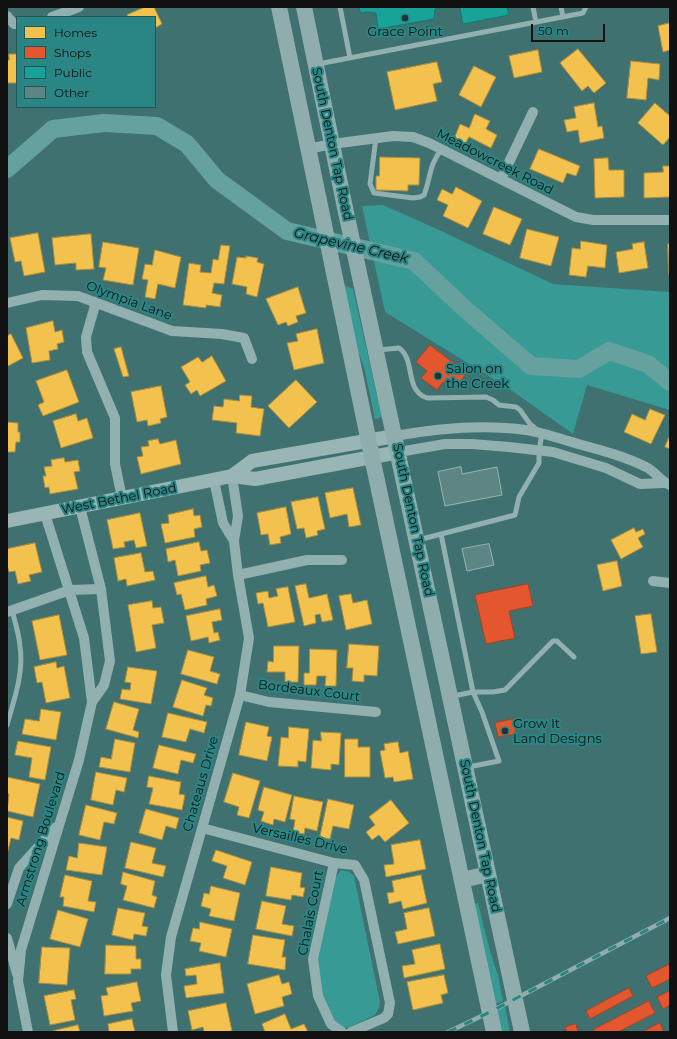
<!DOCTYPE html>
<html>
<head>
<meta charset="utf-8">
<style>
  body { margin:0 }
  #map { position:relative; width:677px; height:1039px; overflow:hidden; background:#3e7170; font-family:Montserrat,sans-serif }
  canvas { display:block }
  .frame { position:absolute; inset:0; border:8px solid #111; pointer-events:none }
  .legend { position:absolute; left:16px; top:16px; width:140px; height:92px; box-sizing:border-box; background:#298684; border:1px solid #1f5756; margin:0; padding:5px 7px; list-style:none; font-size:12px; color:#111 }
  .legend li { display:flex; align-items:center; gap:8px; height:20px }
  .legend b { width:20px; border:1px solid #1f5756 }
  .scale { position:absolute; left:531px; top:24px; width:74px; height:18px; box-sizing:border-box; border:2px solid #111; border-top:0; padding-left:5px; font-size:12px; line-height:14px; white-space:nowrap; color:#111; -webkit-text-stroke:3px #298684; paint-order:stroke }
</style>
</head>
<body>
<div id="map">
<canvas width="677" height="1039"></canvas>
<div class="frame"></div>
<ul class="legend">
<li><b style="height:11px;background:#f2c14e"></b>Homes</li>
<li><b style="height:11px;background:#e4572e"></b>Shops</li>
<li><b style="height:11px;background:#17a398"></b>Public</li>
<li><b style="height:11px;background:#5d8584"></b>Other</li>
</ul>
<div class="scale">50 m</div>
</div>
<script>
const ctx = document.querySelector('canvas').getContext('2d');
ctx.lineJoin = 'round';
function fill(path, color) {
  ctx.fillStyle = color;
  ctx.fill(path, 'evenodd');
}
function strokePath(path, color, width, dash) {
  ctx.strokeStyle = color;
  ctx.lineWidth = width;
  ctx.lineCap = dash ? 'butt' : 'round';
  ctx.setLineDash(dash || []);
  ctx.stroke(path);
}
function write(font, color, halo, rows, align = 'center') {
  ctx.font = font + ' Montserrat,sans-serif';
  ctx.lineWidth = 4;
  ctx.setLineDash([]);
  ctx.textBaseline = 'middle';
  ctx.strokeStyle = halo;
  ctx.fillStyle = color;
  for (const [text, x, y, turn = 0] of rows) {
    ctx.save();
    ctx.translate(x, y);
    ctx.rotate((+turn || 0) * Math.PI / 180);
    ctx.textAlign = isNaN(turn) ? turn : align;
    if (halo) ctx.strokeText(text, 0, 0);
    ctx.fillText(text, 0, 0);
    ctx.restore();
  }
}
fill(new Path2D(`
  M383 205 437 229 553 284 670 292V410L587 385 573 434 508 388 385 312 362 206Z
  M343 285 353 289 382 417 375 419 364 367 358 351Z
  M341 870 350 872 354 876 380 1002 379 1008 375 1015 350 1027 343 1028 337 1024 322 994 318 978V955L336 877Z
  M478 903 490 951 498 975 503 1001 493 1005 472 904Z
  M505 1007 510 1032H499L495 1011Z`), '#379a95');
const homes = new Path2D(`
  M145 7H154L162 24 155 28V17H128L127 15Z
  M670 23V50L663 52 658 26Z
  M578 49 606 83 594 93 588 86 582 91 560 63Z
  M538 50 542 72 514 78 509 56Z
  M9 54H17V83H7V60H9Z
  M631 61 660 64 659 80 648 78 646 100 627 98Z
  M437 62 442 82 433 84 437 101 395 110 387 72Z
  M474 66 496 77 481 107 459 95Z
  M594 103 598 127 602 126 604 138 580 143 578 130 567 132 564 120 576 118 574 107Z
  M655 103 670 116V137L663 145 638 123Z
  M475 114 490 121 486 129 497 135 491 148 469 137 465 144 454 139 460 124 469 128Z
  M539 149 580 166 576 176 567 173 563 183 530 169Z
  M380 157 420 158 419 185H408V191L376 190V176H379Z
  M608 158 609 170H624V197L595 198 594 159Z
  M663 166H670V197L644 198V173L663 172Z
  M456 187 482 201 468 228 443 216 448 205 437 200 442 189 452 194Z
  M494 207 522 219 510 245 483 234Z
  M527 229 559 237 551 266 520 258Z
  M38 233 45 272 24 276 21 261 15 262 10 238Z
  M91 234 94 269 76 270V263L55 265 52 238Z
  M581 241 607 245 605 268 588 266 586 277 569 275 572 248 580 249Z
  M103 242 139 248 133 285 103 280 106 268 99 267Z
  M644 242 648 268 619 273 616 252 633 249 632 244Z
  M668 244H670V274H669Z
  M221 245 230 246 224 284 214 283 212 293 222 295 220 307 206 305V308L183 305 189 263 201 265 200 272 211 273 213 259 218 260Z
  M155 250 181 257 175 288 158 284 155 299 145 297 148 280 142 279 145 264 152 265Z
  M246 256 258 258 257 262 264 264 257 297 246 294 247 287 232 284 237 257 246 258Z
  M298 287 306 313 296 316 298 322 288 326 286 322 278 325 266 299Z
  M53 321 55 332 62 330 64 342 57 344 58 349 49 351 50 360 32 363 26 328Z
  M317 329 324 363 294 370 287 343 298 341 296 334Z
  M11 334 23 358 8 366 7 364V336Z
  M121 347 129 376 123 377 114 349Z
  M212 356 226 381 200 396 197 390 191 394 185 385 190 382 181 367 198 357 202 362Z
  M67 370 79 402 43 416 38 405 44 402 36 381Z
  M296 380 317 402 289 428 268 406Z
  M161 386 167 417 160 419 161 423 148 426 147 420 137 422 131 392Z
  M240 395 252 396 251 407 264 409 260 436 236 433 237 423 212 420 214 406 223 407 224 399 239 401Z
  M650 409 665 415 651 444 624 432 632 414 645 420Z
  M76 414 78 421 87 418 93 438 61 448 53 421Z
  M7 422 18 423V432H20V442H16L15 452H7Z
  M670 435V449L665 447Z
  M158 439 160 444 176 440 181 464 141 474 137 457 143 456 141 447 149 446 148 441Z
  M64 458 65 462 78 460 80 471 74 472 78 489 50 494 49 487 45 488 43 476H46L44 467 52 466 51 460Z
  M353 488 361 525 349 527 347 514 330 518 325 493Z
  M318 497 325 529 317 531 318 535 306 538 304 528 297 529 291 502Z
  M286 507 291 534 280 537 281 543 270 545 268 534 261 535 257 513Z
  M193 509 194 516 200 515 202 527 194 529 195 537 165 543 161 524 169 523 168 515Z
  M140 513 147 546 136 548 134 540 124 542 125 547 113 549 107 520Z
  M634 528 636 532 643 529 645 534 638 538 643 547 621 559 611 540Z
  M199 542 201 551 207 550 210 563 200 565 201 571 178 576 175 560 168 562 166 549Z
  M35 543 42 572 29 575 31 581 18 584 15 571 9 572 7 565V549Z
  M141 553 145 572 153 571 155 580 127 586 126 579 118 581 114 558Z
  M617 561 622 586 603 591 597 565Z
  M206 576 208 587 214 585 217 596 206 599 207 605 185 610 181 594 177 595 174 583Z
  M306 584 309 598 327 594 333 620 322 622 320 614 315 615 316 623 304 626 295 586Z
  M288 587 295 622 268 627 263 603 258 604 256 593 268 591 269 598 278 596 276 589Z
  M351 594 353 603 367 600 372 624 346 630 339 596Z
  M152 601 153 608 161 607 164 623 152 625 156 648 136 652 128 605Z
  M220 609 222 620 212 622 214 633 218 632 220 640 209 643 208 637 191 641 186 616Z
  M651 614 657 652 641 654 635 616Z
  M59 615 67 655 40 660 32 621Z
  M349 644 379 646 377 676 364 675V682L352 681 353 668H347Z
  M274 646H299L298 682H285V672H267L268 661 273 662Z
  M310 649 337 650 336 686H325L326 676H317L316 685H304V673H309Z
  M188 650 214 657 210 671 220 674 217 684 181 674Z
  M56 662 57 668 64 666 70 698 46 703 42 682 37 683 34 667Z
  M128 667 157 671 151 704 120 699 122 689 130 690 131 683 125 682Z
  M182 680 207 688 204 695 213 698 211 706 206 705 203 716 173 707Z
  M114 702 139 709 133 730 139 732 138 738 106 729Z
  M41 709 61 712 56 740 22 734 25 719 39 721Z
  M168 713 207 722 204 733 190 729 186 742 162 737Z
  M246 722 269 727 267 736 272 737 267 761 239 755Z
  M289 727 309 729 306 762 298 761V767L278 766 281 737 288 738Z
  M321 732 341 733 339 765 331 764V770L311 768 313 740 321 741Z
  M115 739 135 743 130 772 99 767 101 757 111 759Z
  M345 739H358V747H370V777H345Z
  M18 741 51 747 45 780 29 777 32 758 15 755Z
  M398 742 400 753 408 751 413 779 394 782 393 777 385 778 380 751 385 750 384 744Z
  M159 745 196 754 193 763 181 760 178 774 153 768Z
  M96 772 127 778 124 792 116 790 113 805 91 800Z
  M233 773 260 781 249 818 237 815 239 807 224 802Z
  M149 776 181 782 179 794 185 795 182 810 149 804 153 788 147 787Z
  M7 777 40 784 33 817 7 811 9 794H7Z
  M264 787 292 795 285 822 274 819 273 825 261 821 264 812 258 810Z
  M294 796 323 802 317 831 305 828 304 834 293 832 295 820 290 819Z
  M328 799 354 805 349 829 333 826 330 839 320 837Z
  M391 800 409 823 385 842 379 835 372 840 366 832 375 825 369 817Z
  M86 805 117 813 114 824 104 822 100 840 79 835Z
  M146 809 179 818 176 829 166 826 162 840 139 833Z
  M7 817 23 821 19 840 11 838 8 851H7Z
  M420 840 426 869 386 877 384 865 394 864 391 845Z
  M131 842 156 848 152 863 166 866 163 877 125 868Z
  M79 843 107 847 102 875 66 870 69 856 77 858Z
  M216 850 252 862 245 885 223 878 227 866 212 861Z
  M271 867 302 873 300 887 305 888 303 897 292 895 291 900 266 896Z
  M123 872 155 881 152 895 157 897 154 908 123 900 127 886 121 884Z
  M65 875 92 881 88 901 96 902 94 912 63 906 64 897H60Z
  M421 875 427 903 403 909 401 901 389 904 387 893 394 892 392 881Z
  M211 886 240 893 234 921 209 916 211 909 201 906 204 893 209 894Z
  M262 901 286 906 282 924 294 926 292 936 256 929Z
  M118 908 145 913 142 926 148 927 146 936 134 934 133 940 112 935Z
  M429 908 435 936 398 944 395 932 407 929 404 913Z
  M58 910 88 919 80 947 50 939Z
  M200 922 232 929 226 957 199 951 201 943 190 941 193 928 199 929Z
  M253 935 285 940 282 957H286L285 970 248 964Z
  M440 944 445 969 404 978 402 966 415 964 412 950Z
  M106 945 136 946V959H141V969H131V974H105Z
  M42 947 70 948 67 985 39 983Z
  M220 963 224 993 186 998 184 986 197 984 196 975 186 976 185 969Z
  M279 975 282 984 289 982 292 994 282 997 284 1006 255 1014 247 984Z
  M444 975 448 993 441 995 443 1003 413 1010 407 982Z
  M137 982 141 1001 131 1003 133 1011 104 1016 101 996 108 995 106 988Z
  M74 990 76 999 71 1000 75 1020 50 1025 44 996Z
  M226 1003 232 1031 226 1032H204L203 1027 192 1030 188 1011Z
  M285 1014 291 1029 304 1024 308 1032H265L262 1024Z
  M132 1019 135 1032H109L108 1024Z
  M78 1025 80 1032H53V1031Z`);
fill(homes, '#f2c14e');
strokePath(homes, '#ae8c3c', 1);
const shops = new Path2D(`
  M430 345 467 373 453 390 443 382 437 390 421 378 427 371 416 362Z
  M528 584 533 606 509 611 515 638 486 644 475 595Z
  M513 719 516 734 498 737 495 723Z
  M670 964V979L652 988 646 976Z
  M629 988 633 996 590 1019 586 1011Z
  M670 991V1005L663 1009 657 997Z
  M649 1001 655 1013 618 1032H594L593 1030Z
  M660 1023 664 1032H642Z
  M576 1024 578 1032H567L565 1027Z`);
fill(shops, '#e4572e');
strokePath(shops, '#a54225', 1);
const public = new Path2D(`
  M359 7H441V8L435 9 434 19 378 29 376 13 367 12 361 13Z
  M460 7H507L509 15 463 24Z`);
fill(public, '#17a398');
strokePath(public, '#157770', 1);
strokePath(new Path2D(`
  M7 169 53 129 104 123 157 126 187 144 217 180 287 231 414 261 465 309 531 366 579 369 609 351 648 364 670 382`), '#64a19f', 18);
const building = new Path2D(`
  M461 467 462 474 497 467 502 495 445 506 438 472Z
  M489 544 494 565 467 571 462 549Z`);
fill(building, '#5d8584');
strokePath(building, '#98b5b4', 1);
strokePath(new Path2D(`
  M340 7 350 58
  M533 7 536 22
  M561 7 563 17
  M318 64 583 13 586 7
  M376 138 370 184 374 193 413 198 420 197 424 195C431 177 429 164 442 149
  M378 350 399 348C416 360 404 390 427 398L486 397 493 400 499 405 516 407 520 410 530 424 542 434 539 450V463L519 497 515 515 418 540
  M441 534 473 692 453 696
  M7 725C14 700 24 673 20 646 19 634 15 622 12 610
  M468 767 499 761 482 712 473 692H493L505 690 553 641H557L574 657`), '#91b0af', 5);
strokePath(new Path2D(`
  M7 16 14 24H17
  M52 17 79 7
  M308 149 332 144 393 136 413 137 429 143 576 217 593 220H670
  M501 179 533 112
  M96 302 86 337 87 352 115 418V464L122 498
  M7 303 42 295 78 296 172 331 222 334 244 338 252 359
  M395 436C438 428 482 424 526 430 545 433 564 440 582 445 604 451 626 457 646 467 655 471 660 481 670 485
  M399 452 445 444H472L509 447 553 452 606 468 640 484 664 483
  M214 480 223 523 234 541
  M80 507 101 589 110 661 104 685 92 702
  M238 575 307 560H342
  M653 581 670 583
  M7 612 70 590 101 589
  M240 695 269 702 376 712
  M202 828 334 863 355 865 364 880 390 1003 388 1014 384 1018 351 1032
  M334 863 313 959 318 996 331 1024 342 1032
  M7 904 19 868 56 827
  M7 938 17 974
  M28 1032 18 981 21 950 79 760 92 702 84 638 45 514
  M173 1032 166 975 171 937 240 695 249 638 238 575 234 541 238 516 232 476`), '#91b0af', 10);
strokePath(new Path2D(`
  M232 476 252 461 395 436
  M7 521 232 476 255 479 399 452`), '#99b6b5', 14);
strokePath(new Path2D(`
  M279 7 372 457 494 1032
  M304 7 344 203 522 1032
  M462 880 488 874`), '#8fadac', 16);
const rail = new Path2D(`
  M448 1032 490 1012 670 918`);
strokePath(rail, '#90aead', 4.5);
strokePath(rail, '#298684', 3, [9]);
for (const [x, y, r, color] of [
  [405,18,4,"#213332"],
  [438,376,4,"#213332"],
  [505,731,4,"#213332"]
]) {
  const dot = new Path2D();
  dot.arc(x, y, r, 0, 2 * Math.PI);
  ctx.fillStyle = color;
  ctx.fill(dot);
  strokePath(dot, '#298684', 1.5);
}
write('13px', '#111', '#298684', [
  ["Grace Point",405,32,"center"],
  ["Salon on",446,369],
  ["the Creek",446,384],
  ["Grow It",513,724],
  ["Land Designs",513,739]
], 'left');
write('13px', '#111', '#298684', [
  ["South Denton Tap Road",332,144,78],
  ["Meadowcreek Road",495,162,27],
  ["Olympia Lane",129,301,20],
  ["West Bethel Road",119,499,-11],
  ["South Denton Tap Road",413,520,78],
  ["Bordeaux Court",309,691,7],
  ["Chateaus Drive",201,784,-74],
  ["South Denton Tap Road",480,836,78],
  ["Armstrong Boulevard",41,839,-73],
  ["Versailles Drive",300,839,13],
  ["Chalais Court",311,913,-79]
]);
write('italic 14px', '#111', '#298684', [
  ["Grapevine Creek",351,246,13]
]);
</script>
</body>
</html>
